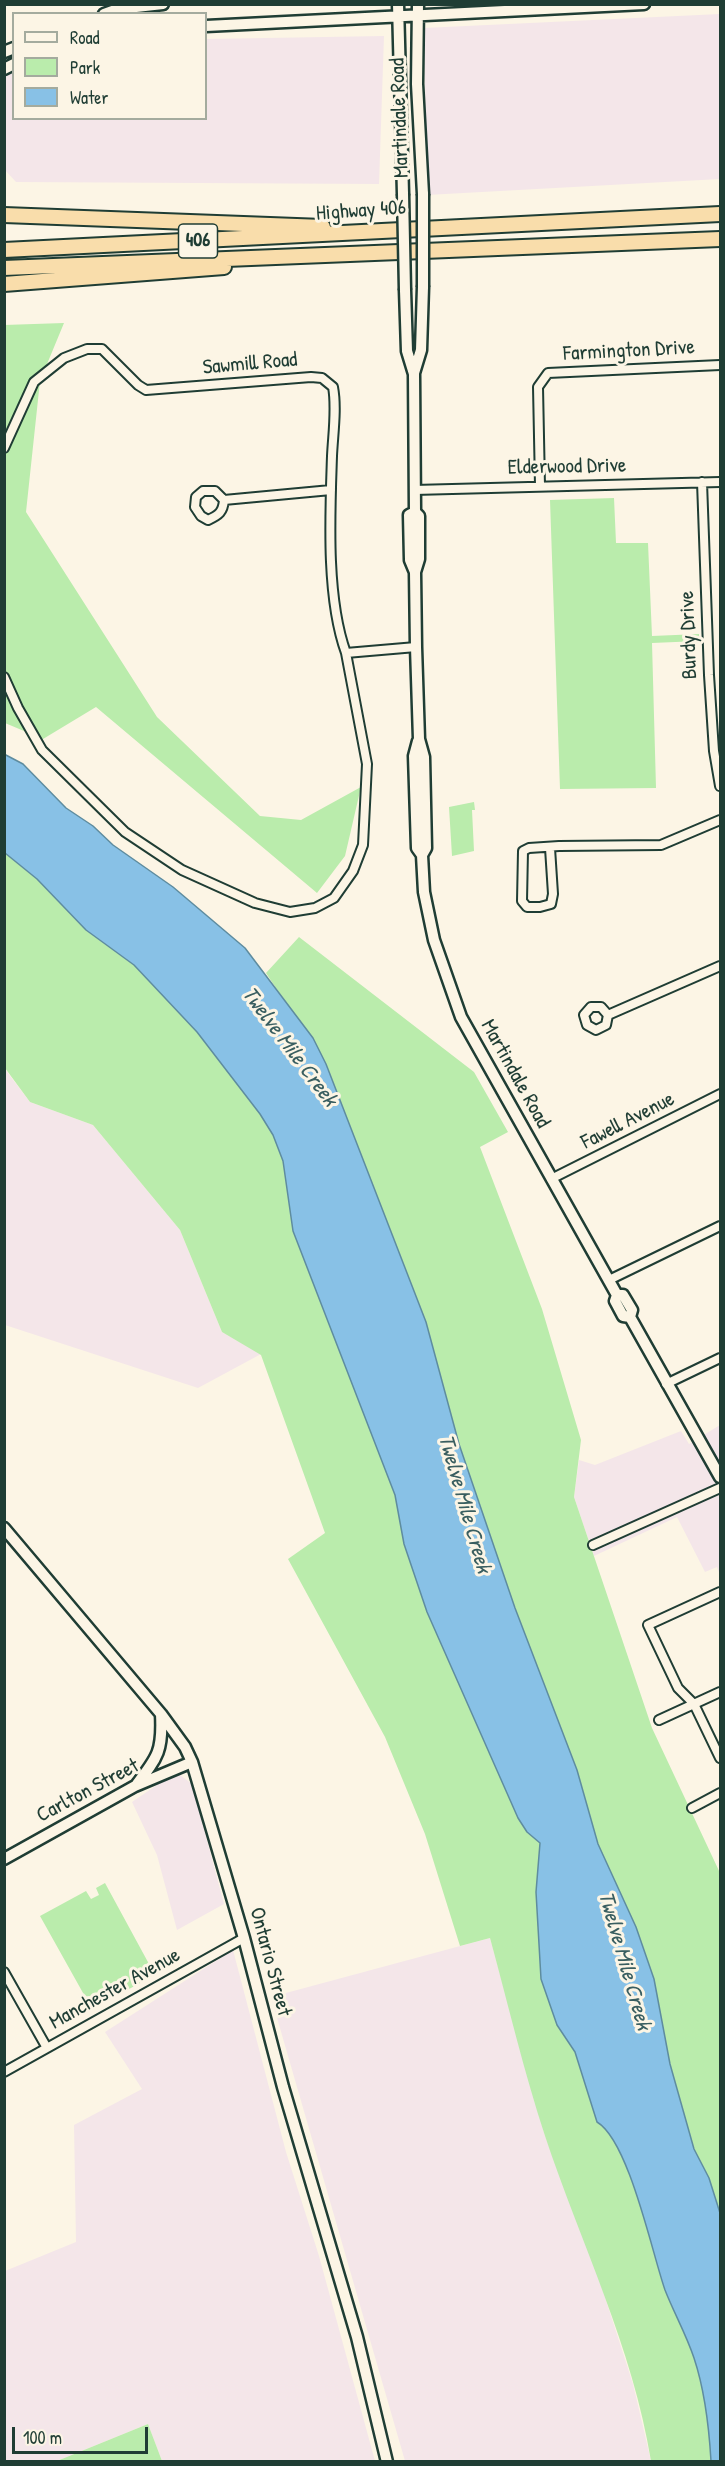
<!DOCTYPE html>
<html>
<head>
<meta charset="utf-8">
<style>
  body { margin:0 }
  #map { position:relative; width:725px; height:2466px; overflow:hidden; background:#fcf5e5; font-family:"Patrick Hand",sans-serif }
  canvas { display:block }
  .frame { position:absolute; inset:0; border:6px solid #1f3d34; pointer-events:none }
  .legend { position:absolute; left:12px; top:12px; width:195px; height:108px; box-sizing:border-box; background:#fcf5e5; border:2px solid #a4ab9e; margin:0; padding:8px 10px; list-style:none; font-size:18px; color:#1f3d34 }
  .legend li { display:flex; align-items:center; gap:12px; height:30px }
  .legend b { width:30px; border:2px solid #a4ab9e }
  .scale { position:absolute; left:12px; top:2427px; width:136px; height:27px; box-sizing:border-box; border:3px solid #1f3d34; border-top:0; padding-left:8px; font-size:18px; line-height:21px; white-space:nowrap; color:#1f3d34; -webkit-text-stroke:4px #fcf5e5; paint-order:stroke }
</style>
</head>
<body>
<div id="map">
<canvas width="725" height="2466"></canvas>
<div class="frame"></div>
<ul class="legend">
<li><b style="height:8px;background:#fcf5e5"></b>Road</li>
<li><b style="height:16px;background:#baecac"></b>Park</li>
<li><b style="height:16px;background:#88c1e6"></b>Water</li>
</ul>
<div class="scale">100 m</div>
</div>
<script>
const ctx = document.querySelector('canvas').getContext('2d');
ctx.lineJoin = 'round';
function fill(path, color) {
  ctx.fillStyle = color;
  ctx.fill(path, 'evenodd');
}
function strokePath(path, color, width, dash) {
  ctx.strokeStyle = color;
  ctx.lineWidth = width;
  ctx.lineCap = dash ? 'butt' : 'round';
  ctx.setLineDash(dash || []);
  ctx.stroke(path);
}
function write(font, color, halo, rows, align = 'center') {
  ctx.font = font + ' "Patrick Hand",sans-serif';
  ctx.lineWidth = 6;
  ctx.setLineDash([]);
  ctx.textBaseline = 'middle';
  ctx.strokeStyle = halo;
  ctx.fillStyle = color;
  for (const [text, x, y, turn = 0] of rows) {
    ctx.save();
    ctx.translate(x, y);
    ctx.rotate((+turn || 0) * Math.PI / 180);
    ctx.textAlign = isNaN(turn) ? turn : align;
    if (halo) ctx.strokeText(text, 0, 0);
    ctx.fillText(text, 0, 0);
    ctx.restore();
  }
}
fill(new Path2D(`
  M720 14V179L427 195 424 28Z
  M384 36 379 184 16 182 5 170V75L13 71 14 118H206V39Z
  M4 1068 30 1102 93 1125 180 1230 222 1332 261 1354 198 1388 5 1325Z
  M720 1425V1575L717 1567 705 1572 677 1517 594 1556 574 1497 579 1460 595 1465 681 1431 689 1444Z
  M176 1772 192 1784 224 1904 177 1930 157 1855 132 1802Z
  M490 1938 545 2136 593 2260 633 2384 651 2461H405L271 1997Z
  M233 1950 286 2152 319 2256 375 2461H162L148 2424 57 2461 5 2462V2271L76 2242 74 2125 142 2089 105 2032Z`), '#f4e6e9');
fill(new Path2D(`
  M64 323 40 381 26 512 157 717 260 816 301 820 361 787 345 856 317 893 96 707 43 739 5 723 4 325Z
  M614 498 616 543H648L652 636 699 634V641L652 643 656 788 560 789 550 500Z
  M474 802 475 810H472L474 851 452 856 449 807Z
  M5 853 37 879 86 930 134 965 197 1032 260 1114 273 1135 283 1161 293 1231 395 1495 404 1544 427 1612 518 1818 527 1832 540 1843 536 1892 557 2025 575 2052 597 2122C629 2141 652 2253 665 2290 674 2313 686 2334 694 2358 705 2391 709 2427 711 2461H651C633 2348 581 2244 545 2136 524 2072 508 2004 490 1938L460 1946 425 1834 385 1737 288 1559 325 1533 261 1355 222 1332 180 1230 93 1125 30 1102 5 1068Z
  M299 937 474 1072 508 1132 480 1147 542 1309 581 1440 574 1497 652 1728 720 1873V2213L709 2178 694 2149 670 2064 654 1979 636 1927 598 1844 577 1770 515 1608 459 1444 426 1322 326 1064 266 973Z
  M105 1883 155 1975 92 2009 40 1916 86 1891 91 1899 99 1895 96 1888Z
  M148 2424 162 2461H57Z`), '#baecac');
const water = new Path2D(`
  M4 754 23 764 66 808 93 826 113 845 173 887 245 948 313 1038 326 1064 426 1322 459 1444 515 1608 577 1770 598 1844 636 1927 654 1979 670 2064 694 2149 709 2178 720 2213V2461H711C709 2427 705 2391 694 2358 686 2334 674 2313 665 2290 652 2253 629 2141 597 2122L575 2052 557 2025 541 1979 536 1892 540 1843 527 1832 518 1818 427 1612 404 1544 395 1495 293 1231 283 1161 273 1135 260 1114 197 1032 134 965 86 930 37 879 5 853Z`);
fill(water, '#88c1e6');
strokePath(water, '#5e8c9f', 1.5);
const street = new Path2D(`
  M4 448 34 382 64 358 87 349H102L138 385 146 390 311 377 322 378 333 387C337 408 333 434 332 456 330 515 326 598 346 653L367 764 363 845 353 871 334 898 315 908 290 912 255 903 182 870 125 832 42 750 18 708 4 677
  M702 482 709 675 714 751 720 786
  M540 486 538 387 548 373 720 365
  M414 490 720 482
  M224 500C223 512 219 515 208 520L201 516 195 507 196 497 203 491H215L224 500 331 490
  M346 653 416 647
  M550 848 553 894 551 904 540 907H527L522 901 523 851 529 848 559 846 661 845 720 820
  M591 1007H601L608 1015 606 1025 596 1030 587 1025 584 1015Z
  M608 1015 720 966
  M551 1179 720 1094
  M609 1280 720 1226
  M666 1384 720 1358
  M593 1545 720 1488
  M720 1592 648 1625 678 1688 694 1704 720 1758
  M659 1720 720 1692
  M692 1808 720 1793
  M4 1972 47 2048
  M4 2072 244 1938`);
const secondary = new Path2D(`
  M398 4 403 194
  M418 4 417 84 423 194
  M104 14 118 9 163 4
  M206 26 644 4
  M4 52 14 48
  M4 69 14 64
  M405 290 407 351 414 374 415 512 419 516V559L415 572 416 647 419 739 424 757 426 848 422 855 424 892 434 940 461 1017 617 1295 615 1301 623 1316 630 1317
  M414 373 421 350 423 287
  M415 512 409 515 410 560 415 572
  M418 741 414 756 417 848 422 855
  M617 1295H623L632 1310 630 1317 720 1477
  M4 1528 161 1714 185 1747 192 1762 244 1938 283 2087 357 2337 387 2462
  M137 1784C158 1757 163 1750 161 1714
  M4 1859 135 1786 192 1762`);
const highway = new Path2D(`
  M4 215 323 227
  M4 250 720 214
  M4 268 720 239
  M4 284 224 267`);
strokePath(street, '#1f3d34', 12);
strokePath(secondary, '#1f3d34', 15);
strokePath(highway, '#1f3d34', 18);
strokePath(street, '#fcf5e5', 8);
strokePath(secondary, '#fcf5e5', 10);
strokePath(highway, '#f9ddab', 14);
const secondaryBridge = new Path2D(`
  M403 194 405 290
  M423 194V287`);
strokePath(secondaryBridge, '#1f3d34', 15, []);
strokePath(secondaryBridge, '#fcf5e5', 10);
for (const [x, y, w] of [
  [198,241,39]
]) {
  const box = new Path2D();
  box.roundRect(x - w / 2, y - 17, w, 34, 4.5);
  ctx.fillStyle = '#fcf5e5';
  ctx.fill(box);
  strokePath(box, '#1f3d34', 1.5);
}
write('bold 20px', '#1f3d34', null, [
  ["406",198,241]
]);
write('21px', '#1f3d34', '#fcf5e5', [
  ["Martindale Road",400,118,-92],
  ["Highway 406",361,211,-4],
  ["Farmington Drive",629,351,-3],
  ["Sawmill Road",250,364,-5],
  ["Elderwood Drive",567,467,-1],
  ["Burdy Drive",689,635,-92],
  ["Martindale Road",515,1074,61],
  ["Fawell Avenue",628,1121,-27],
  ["Carlton Street",88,1791,-28],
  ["Ontario Street",270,1962,75],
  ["Manchester Avenue",115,1989,-29]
]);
write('italic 22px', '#395e60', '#fcf5e5', [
  ["Twelve Mile Creek",289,1047,53],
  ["Twelve Mile Creek",464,1504,74],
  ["Twelve Mile Creek",624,1961,74]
]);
</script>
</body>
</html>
